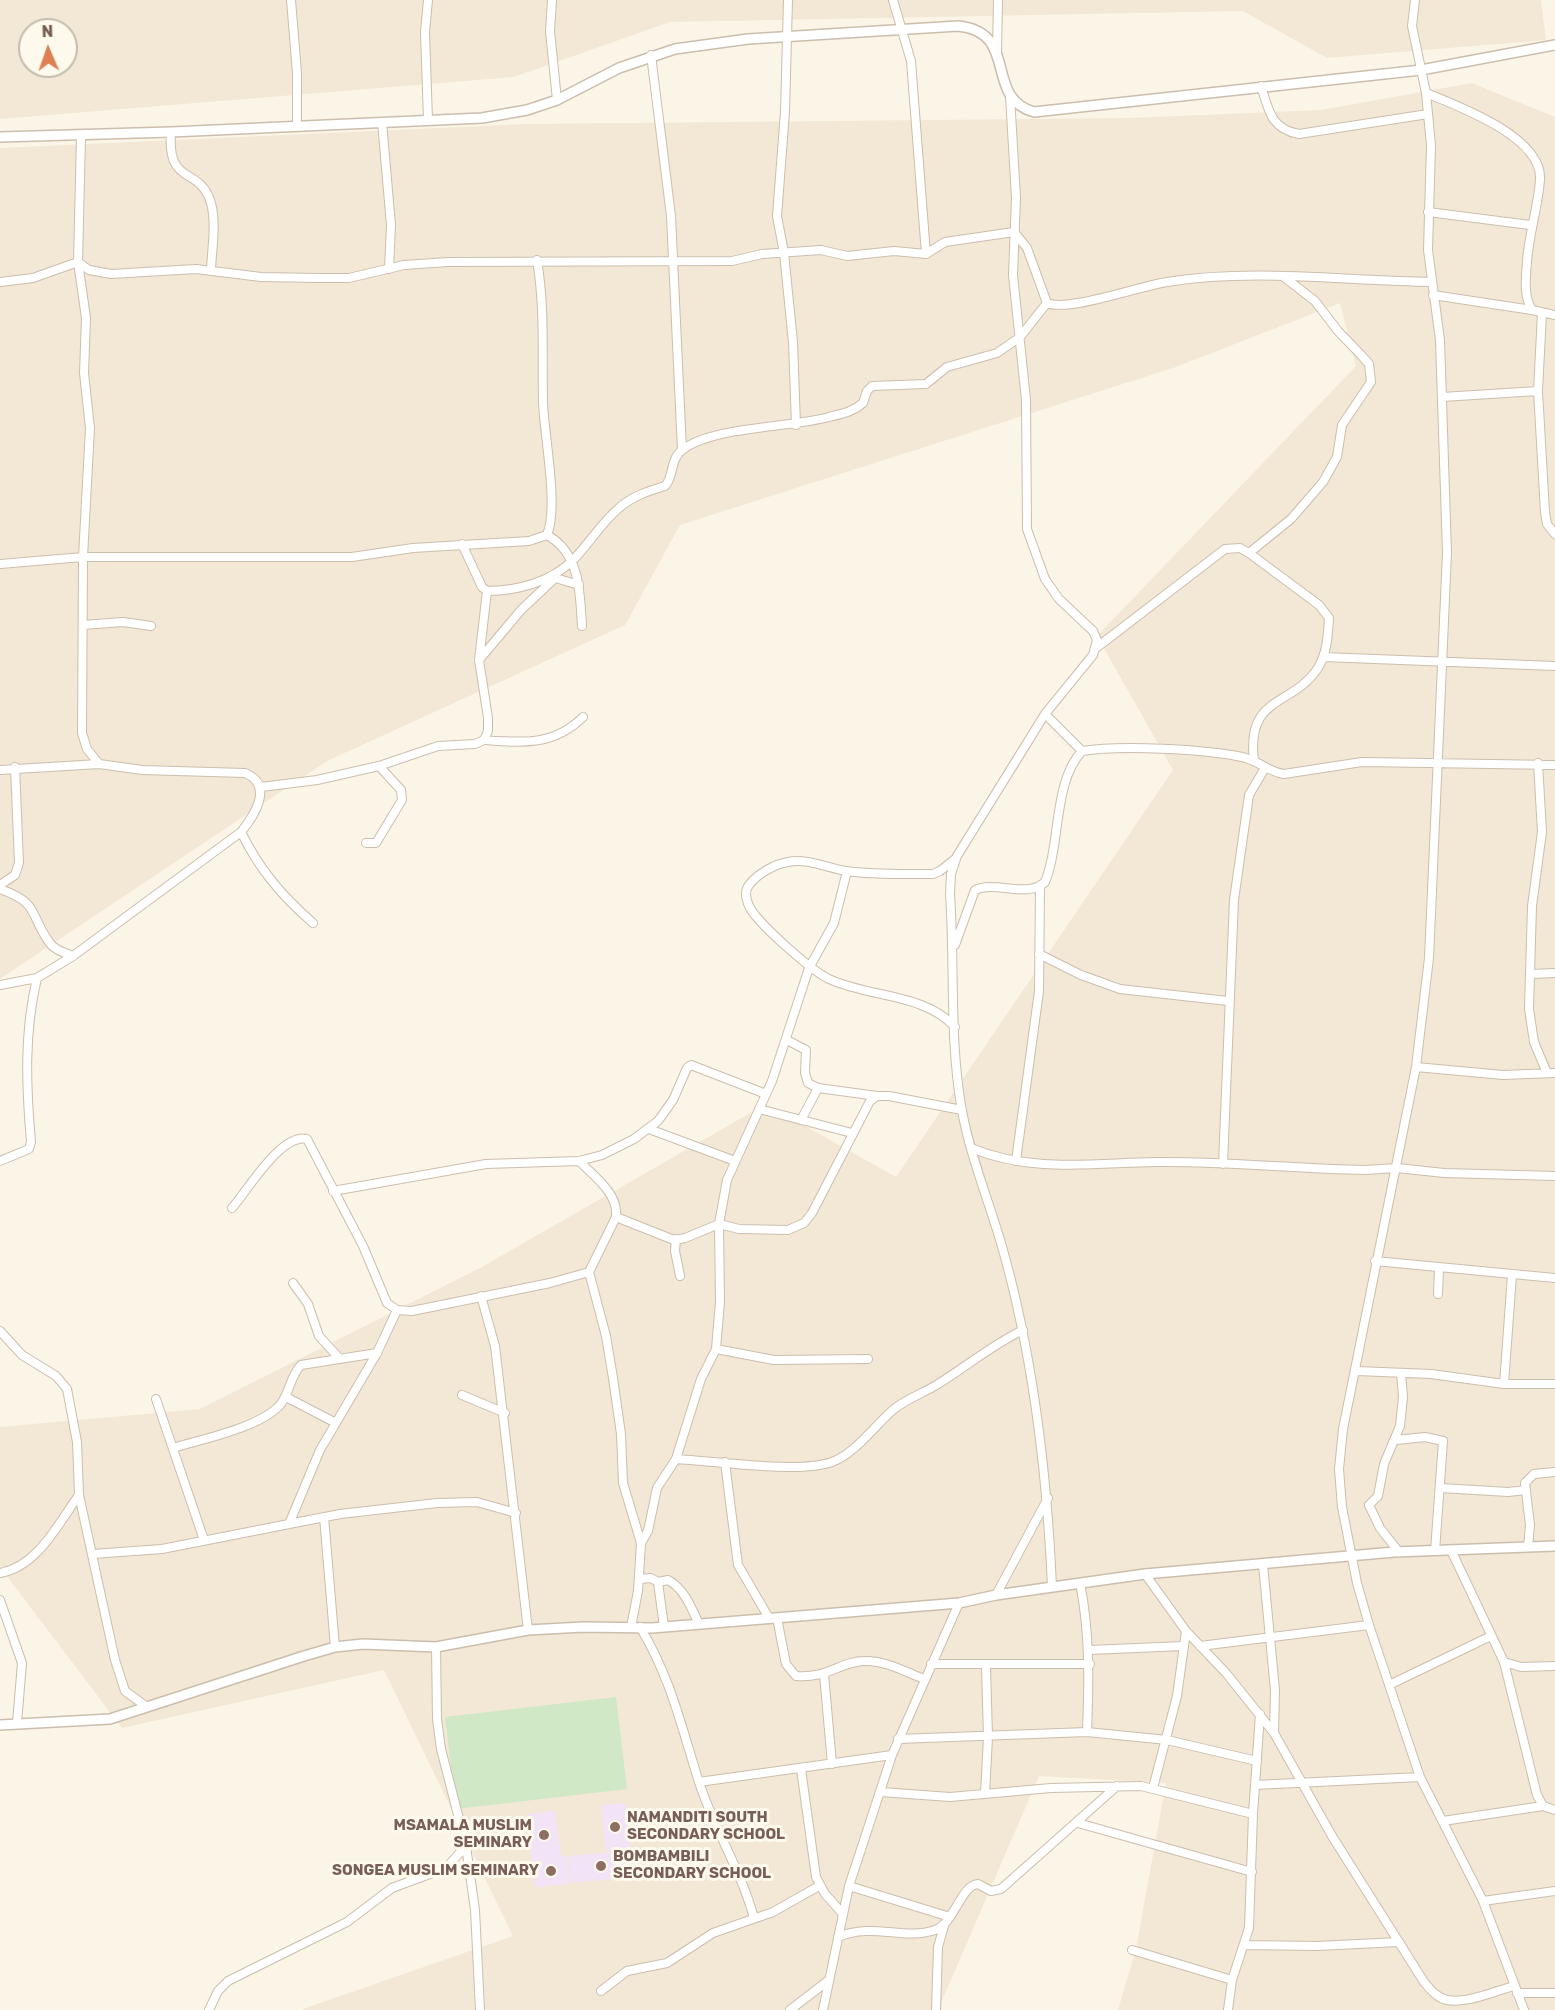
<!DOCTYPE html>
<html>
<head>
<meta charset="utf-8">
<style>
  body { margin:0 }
  #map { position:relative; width:1555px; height:2010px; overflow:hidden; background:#fbf5e7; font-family:Rubik,sans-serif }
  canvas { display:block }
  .north { position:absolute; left:18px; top:18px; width:60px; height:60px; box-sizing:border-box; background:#fef9ed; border:2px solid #c6bbad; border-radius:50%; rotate:358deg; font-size:16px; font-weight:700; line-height:24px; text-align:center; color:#735e4d }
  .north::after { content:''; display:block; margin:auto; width:21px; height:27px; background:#dd8153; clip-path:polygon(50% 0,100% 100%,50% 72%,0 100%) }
</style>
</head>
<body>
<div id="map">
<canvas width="1555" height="2010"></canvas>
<div class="north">N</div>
</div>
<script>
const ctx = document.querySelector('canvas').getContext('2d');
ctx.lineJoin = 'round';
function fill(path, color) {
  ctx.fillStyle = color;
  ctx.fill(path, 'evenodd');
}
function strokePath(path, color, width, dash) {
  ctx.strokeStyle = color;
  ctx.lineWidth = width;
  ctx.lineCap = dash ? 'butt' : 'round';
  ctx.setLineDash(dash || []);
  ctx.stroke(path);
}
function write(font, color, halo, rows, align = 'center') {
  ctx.font = font + ' Rubik,sans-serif';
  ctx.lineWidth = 6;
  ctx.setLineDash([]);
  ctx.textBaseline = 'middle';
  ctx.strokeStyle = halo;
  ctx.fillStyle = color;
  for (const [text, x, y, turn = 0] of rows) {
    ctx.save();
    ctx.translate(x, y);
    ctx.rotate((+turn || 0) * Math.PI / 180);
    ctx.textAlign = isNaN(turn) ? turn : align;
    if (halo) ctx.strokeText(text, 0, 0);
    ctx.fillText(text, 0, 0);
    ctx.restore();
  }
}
fill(new Path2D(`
  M0 0H1541L1546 40 1327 58 1243 11 670 22 514 77 0 119ZM30 30H66V66H30Z
  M1472 83 1555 117V2010H1118L1136 1949 1166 1783 1039 1776 938 2010H300L513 1936 384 1670 122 1728 0 1567V1427L200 1409 480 1268 766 1104 896 1177 1173 770 1097 636 1356 366 1340 303 1176 367 680 525 625 625 327 761 0 979V148L527 124 1131 118 1321 110Z`), '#f2e8d5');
fill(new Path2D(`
  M625 1803 630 1848 605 1851 601 1805Z
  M555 1811 561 1855 556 1856H567L570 1884 535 1887 527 1814Z
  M630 1850 632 1877 571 1883 569 1856Z`), '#f2e3f7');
fill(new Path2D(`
  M616 1697 627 1789 456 1809 445 1717Z`), '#d0e8c6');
const minor = new Path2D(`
  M291 0 297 73V125
  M552 0 550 31 557 100
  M788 0 785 112 777 216 784 253 793 342 796 425
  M893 0 911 61 926 254
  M1415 0 1412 26 1426 93 1431 145 1428 250 1440 340 1447 553 1429 958 1416 1067 1343 1429 1339 1469 1342 1507 1357 1583 1369 1625 1420 1777 1483 1901 1524 2010
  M997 52 998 0
  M651 55 671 216 682 450
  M1261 86C1269 111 1271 129 1299 134L1428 114
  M1426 93C1458 106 1543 137 1540 180 1538 207 1529 234 1527 261 1526 278 1523 295 1532 310L1555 315
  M1010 96 1016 198 1013 275 1026 400 1027 529 1045 579 1059 599 1093 631 1097 640 1093 655 1045 714 957 856 951 874 950 894C955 966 949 1040 962 1111 971 1159 990 1204 1003 1250 1034 1360 1047 1473 1052 1587
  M428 120 425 32 428 0
  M382 122 391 225 389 269
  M171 132C167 186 198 166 210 200 217 220 212 248 211 269
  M1428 212 1530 225
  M0 282 33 278 78 262 89 270 111 274 196 269 261 277 319 278H349L404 265 448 262 732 261 762 254 821 250 847 256 894 251 926 254 945 242 1014 232 1027 248 1047 303C1069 312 1140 286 1167 282 1254 268 1344 281 1432 282
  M1433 295 1532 310
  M1542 313 1538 391 1545 512 1547 524 1555 534
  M1442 397 1538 391
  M547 535C580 553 580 592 582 626
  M462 544 482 587 487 591C517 591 551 582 573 560 589 544 601 523 619 508 632 496 649 491 665 486 674 477 670 459 682 450 713 426 790 428 829 417 841 414 853 412 863 403L867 391 872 386 926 384 947 367 997 353 1020 337 1047 303
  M1249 553 1291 519 1323 482 1337 457 1342 425 1371 382 1369 364 1362 356 1338 331 1315 301 1284 277
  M0 564 83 557H352L413 548 529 541 547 535C559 506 544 436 543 402 542 354 545 307 537 260
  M552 577 579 585
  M83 625 123 622 151 626
  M1096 648 1225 549 1240 548 1249 553 1319 605 1329 618C1328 635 1327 653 1318 668 1292 707 1246 695 1254 760
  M1323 657 1555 666
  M479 660 521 610 555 578
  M1045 714 1082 751
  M484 740C522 743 554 746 583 717
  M1538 763 1542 832 1532 906 1529 1009 1534 1042 1547 1073
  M0 770 99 764
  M261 787 317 780 379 766 438 746 475 744 484 740 488 731V718L479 660 487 591
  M241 832C259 869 282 896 313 923
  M366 843H376L402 800 401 790 379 766
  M955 859 940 871 933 874C905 874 874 875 846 871 827 868 808 858 788 862 775 864 757 874 749 885 744 891 746 899 749 906 757 923 812 971 829 979 870 998 924 993 955 1027
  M0 885 15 875 19 863 15 767
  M0 889C40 903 29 914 49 942 54 950 65 953 73 956
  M955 945 975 890C996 880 1027 899 1045 882 1061 843 1053 782 1082 751 1120 745 1204 749 1242 757 1258 760 1268 772 1284 774L1362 762 1555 765
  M1039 954 1081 975 1120 989 1228 1001
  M1532 974 1555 973
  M0 985 37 978 73 956 241 832C255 815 274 785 245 773L142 770 99 764 87 749 82 733 83 557 90 428 84 373 86 318 78 262 81 136
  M787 1040 806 1050 805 1073 808 1083 818 1088 877 1096
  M1416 1067 1503 1075 1555 1073
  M759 1109 852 1133
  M801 1120 818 1088
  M649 1129 735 1161
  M971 1148C1031 1173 1093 1163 1156 1162 1225 1161 1296 1169 1365 1170L1397 1168 1444 1173 1555 1176
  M0 1161 29 1149 31 1142C26 1085 24 1033 37 978
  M1016 1161 1039 991 1040 886
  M1223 1164 1234 900 1249 795 1265 768
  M333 1191 486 1164 579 1161 602 1155 634 1139 658 1121 673 1100 687 1068 691 1065 766 1094
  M232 1208C248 1190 281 1133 307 1139L363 1246 387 1303 397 1310 412 1311 550 1283 589 1272 616 1217C619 1194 594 1176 579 1161
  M616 1217 674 1240 685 1238 719 1224 739 1229 788 1230 804 1223 812 1213 870 1101 877 1096H889L962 1110
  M676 1239 675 1251 680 1276
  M1375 1261 1555 1278
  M589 1272 606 1336 613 1378 621 1434 623 1483 641 1543 638 1591 631 1627
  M293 1283 308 1304 319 1336 339 1358
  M1438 1294 1439 1269
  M481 1296 495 1346 528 1630
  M0 1331 22 1355 56 1376 67 1389 77 1442 79 1495 115 1660 125 1691 147 1707
  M716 1349 774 1360 868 1359
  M1357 1371 1431 1374 1504 1384H1555
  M1504 1384 1512 1275
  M462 1395 505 1413
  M286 1397 336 1423
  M156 1399 204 1540
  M1396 1440 1425 1437 1443 1441 1435 1551
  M173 1448C202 1439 259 1428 280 1405 290 1393 290 1376 301 1365L377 1353
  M676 1459C716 1461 797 1474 832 1462 856 1453 875 1425 894 1409 908 1398 924 1393 938 1384 967 1366 992 1345 1023 1330
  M725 1462 738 1565 769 1618
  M1441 1488 1508 1492 1526 1490
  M324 1517 335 1647
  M289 1524 320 1450 377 1353 397 1310
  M641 1543 648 1531 657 1488 676 1459 701 1379 716 1349 720 1302 719 1224 727 1180 772 1081 809 968 834 923 847 871
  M1528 1547 1530 1525 1525 1483 1534 1474 1555 1472
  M1451 1550 1504 1662 1537 1795 1543 1806 1555 1810
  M1399 1552 1380 1528 1369 1505 1378 1496 1384 1464 1400 1426 1403 1397 1401 1373
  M93 1554 162 1549 340 1514 437 1503 477 1502 516 1513
  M1263 1565 1275 1690 1274 1733
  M0 1573C38 1566 58 1524 79 1495
  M1145 1574 1186 1631 1226 1673 1274 1733 1332 1836 1424 1982C1430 1989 1437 1998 1447 2000 1467 2004 1495 1991 1514 1986
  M639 1579 651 1578 658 1582 664 1627
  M658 1582 668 1580C684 1588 692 1609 699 1624
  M1080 1583C1090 1633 1089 1681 1087 1732
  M996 1595 1048 1498
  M0 1600 22 1663 17 1723
  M777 1618 786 1664 796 1676C827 1679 841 1661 865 1661 884 1660 906 1672 924 1679
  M640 1627C671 1678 681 1726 699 1782 714 1829 741 1870 754 1918
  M1200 1646 1369 1625
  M436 1647 437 1719 441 1749 466 1846 475 1910 480 2010
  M1089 1650 1184 1646
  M1504 1662 1521 1667 1555 1666
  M931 1664H1090
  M824 1674 832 1764
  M1389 1685 1491 1636
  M898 1739 1087 1732 1167 1740 1257 1761
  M801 1769 816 1877 825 1894 843 1914
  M699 1782 892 1755
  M1255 1785 1420 1777
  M1153 1788 1177 1696 1186 1631
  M881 1792 950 1797 1051 1788 1141 1786 1253 1814
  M985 1794 988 1737 986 1666
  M1443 1821 1543 1806
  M1078 1823 1252 1872
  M849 1886 950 1917
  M1483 1901 1555 1891
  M838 1937C874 1922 903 1941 935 1930 954 1924 961 1885 978 1884L991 1891 1001 1889 1117 1786
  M1244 1945 1317 1946 1399 1942
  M1132 1950 1232 1980
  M601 1991 627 1971 667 1963 713 1933 773 1912 819 1886
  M1517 1993H1555
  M209 2010 218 1991 228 1981 347 1922 392 1888 446 1868 466 1846
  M790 2010 829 1980
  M823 2010 849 1886 892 1755 959 1603
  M936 2010 938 1947 944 1926
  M1228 2010 1232 1980 1249 1928 1253 1814 1260 1714`);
const tertiary = new Path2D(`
  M0 137 171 132 482 118 527 110 557 100 619 68 675 49 748 39 958 26C1020 32 983 98 1034 112L1421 70 1555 45
  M0 1725 110 1719 304 1656 335 1647 363 1644 436 1647 528 1630 583 1627 652 1628 959 1603 996 1595 1145 1574 1394 1552 1555 1546`);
strokePath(minor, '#ccbead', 10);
strokePath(tertiary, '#ccbead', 12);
strokePath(minor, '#fff', 8);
strokePath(tertiary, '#fff', 9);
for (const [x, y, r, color] of [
  [615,1827,6,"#8d6e63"],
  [544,1835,6,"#8d6e63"],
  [601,1866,6,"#8d6e63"],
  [551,1871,6,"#8d6e63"]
]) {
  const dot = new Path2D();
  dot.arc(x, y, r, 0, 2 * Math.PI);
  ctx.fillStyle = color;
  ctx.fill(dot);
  strokePath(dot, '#fef9ed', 2);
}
write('bold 15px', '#785e54', '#fef9ed', [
  ["NAMANDITI SOUTH",627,1818],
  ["SECONDARY SCHOOL",627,1835],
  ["MSAMALA MUSLIM",532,1826,"right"],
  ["SEMINARY",532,1843,"right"],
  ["BOMBAMBILI",613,1857],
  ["SECONDARY SCHOOL",613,1874],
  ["SONGEA MUSLIM SEMINARY",539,1871,"right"]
], 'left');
</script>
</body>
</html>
